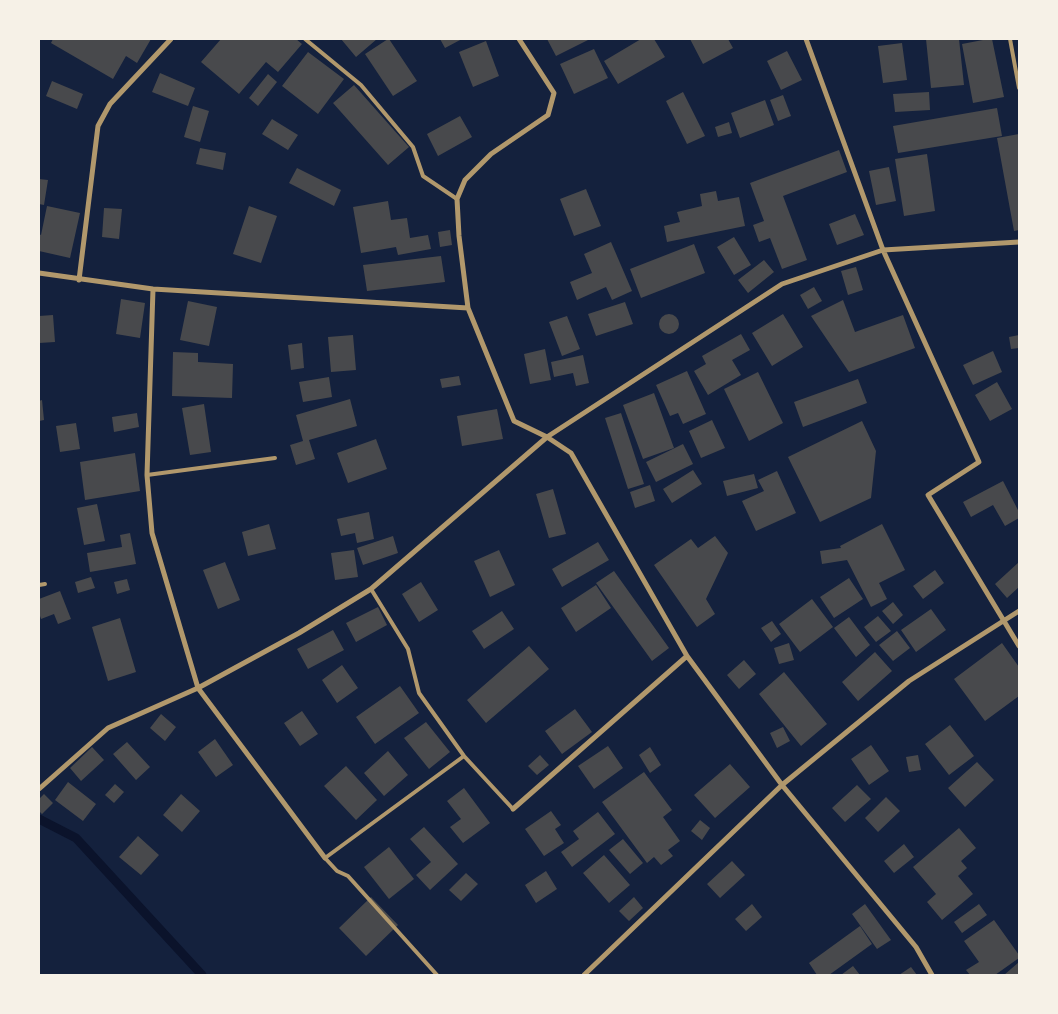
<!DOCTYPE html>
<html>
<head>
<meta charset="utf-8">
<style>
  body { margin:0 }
  #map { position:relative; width:1058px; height:1014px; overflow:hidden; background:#14213d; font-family:Ubuntu,sans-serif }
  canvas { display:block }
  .frame { position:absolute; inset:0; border:40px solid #f6f1e7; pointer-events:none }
</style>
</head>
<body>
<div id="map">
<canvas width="1058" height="1014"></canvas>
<div class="frame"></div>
</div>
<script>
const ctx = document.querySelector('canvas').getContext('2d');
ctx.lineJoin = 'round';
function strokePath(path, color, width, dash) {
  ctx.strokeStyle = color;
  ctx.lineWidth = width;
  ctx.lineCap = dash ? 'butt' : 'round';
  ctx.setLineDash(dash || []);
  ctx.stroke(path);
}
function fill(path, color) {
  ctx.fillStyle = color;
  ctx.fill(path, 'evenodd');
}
strokePath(new Path2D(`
  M39 819 76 838 202 975`), '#0b132b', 9);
fill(new Path2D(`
  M53 39H151L137 63 126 56 113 79 51 43Z
  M221 39H296L302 44 278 72 266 62 239 94 201 62Z
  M341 39H377L356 57Z
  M388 39H389L417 81 393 96 365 54Z
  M440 39H462L445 48Z
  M547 39H590L556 56Z
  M641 39H654L665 57 618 84 604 61Z
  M690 39H728L733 48 703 64Z
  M926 39H959L964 85 931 88Z
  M988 39H992L1004 97 973 103 962 44Z
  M486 41 499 76 473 87 459 52Z
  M902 43 907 80 883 83 878 46Z
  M594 49 608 78 574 94 560 64Z
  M787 51 802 80 781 90 767 61Z
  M308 52 344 79 318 114 282 86Z
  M160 73 195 88 188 106 152 92Z
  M268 74 277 82 258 106 249 98Z
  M52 81 83 94 77 109 46 96Z
  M354 85 409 147 388 165 333 103Z
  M683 92 705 136 687 144 666 101Z
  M929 92 930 110 895 112 893 94Z
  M783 95 791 116 778 121 770 100Z
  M765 100 774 125 740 138 731 113Z
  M193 106 209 111 200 142 184 137Z
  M997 108 1002 136 898 153 893 126Z
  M460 116 472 137 438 156 427 134Z
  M272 119 298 135 288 150 262 134Z
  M729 122 732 133 718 137 715 127Z
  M1019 134V230L1014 231 997 138Z
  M200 148 226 153 223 170 196 164Z
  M839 150 847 172 783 196 807 260 782 269 770 238 759 242 753 225 764 221 750 183Z
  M927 154 935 211 904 216 895 159Z
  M889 167 896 201 876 205 869 171Z
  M297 168 341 190 334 206 289 183Z
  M39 179 48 180 44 205 39 204Z
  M586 189 601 226 574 236 560 199Z
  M716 191 718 201 739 197 745 226 667 242 664 226 680 222 677 212 702 206 700 194Z
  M388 201 391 220 407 218 410 238 428 235 431 249 398 255 396 247 361 253 353 207Z
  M47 206 80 213 70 258 39 251V234L41 235Z
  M249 206 277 216 261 263 233 254Z
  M104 208 122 209 119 239 102 237Z
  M855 214 864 235 837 245 829 224Z
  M450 230 452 245 440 247 438 232Z
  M734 237 751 265 734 275 717 247Z
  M611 242 632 291 612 300 606 287 577 300 570 282 592 273 584 254Z
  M694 244 705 273 641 298 630 269Z
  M441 256 445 282 367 291 363 265Z
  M764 260 774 272 748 293 738 280Z
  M856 267 863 290 848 295 841 271Z
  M814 287 822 301 808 309 800 295Z
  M121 299 145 303 140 338 116 334Z
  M843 300 855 332 903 315 915 348 849 372 811 316Z
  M188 301 217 307 209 346 180 340Z
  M625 302 633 324 596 336 588 314Z
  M783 314 803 347 772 366 752 333Z
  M659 324a10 10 0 1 1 20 0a10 10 0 1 1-20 0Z
  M53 315 55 342 39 343V316Z
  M567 316 580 349 562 356 549 322Z
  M741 334 750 350 732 360 741 375 708 395 694 371 706 364 702 356Z
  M353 335 356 370 331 372 328 337Z
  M1019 335V348L1011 349 1009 337Z
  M302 343 304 368 291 370 288 345Z
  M545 349 551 380 530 384 524 354Z
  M993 351 1002 372 973 385 963 365Z
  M173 352 198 353V362L233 364 232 398 172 396Z
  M583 355 589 383 576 386 573 373 554 377 551 362Z
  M687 371 706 414 683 424 678 413 670 416 656 385Z
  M758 372 783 423 749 441 724 389Z
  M459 376 461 385 442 388 440 379Z
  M329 377 332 397 303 402 299 382Z
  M858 379 867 403 803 427 794 402Z
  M997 382 1012 409 990 421 975 395Z
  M654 393 674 448 643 459 623 405Z
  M350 399 357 426 309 440 315 459 296 465 290 445 303 441 296 415Z
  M42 400 44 420 39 421V401Z
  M204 404 211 452 190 455 182 408Z
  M497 409 503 439 462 446 457 416Z
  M137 413 139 427 114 432 112 417Z
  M621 413 644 484 628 489 605 418Z
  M712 420 725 448 701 458 689 431Z
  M862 421 876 451 871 498 820 522 788 457Z
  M76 423 80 449 60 452 56 426Z
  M376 439 387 469 348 483 337 453Z
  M683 444 693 464 656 482 646 462Z
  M135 453 140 491 85 500 80 462Z
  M693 470 702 484 672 503 663 489Z
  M777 471 796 513 756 531 742 501 764 491 758 480Z
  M754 474 758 488 727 496 723 481Z
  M1003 481 1019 512V518L1005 526 993 505 971 517 963 502Z
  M650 485 655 501 635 508 630 492Z
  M553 489 566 534 549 538 536 494Z
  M97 504 105 541 84 545 77 508Z
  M369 512 374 539 357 543 355 533 341 536 337 519Z
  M269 524 276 549 248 556 242 532Z
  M882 524 905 570 879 583 887 599 871 607 847 560 822 564 820 551 841 548 840 546Z
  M130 533 136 564 90 572 87 553 122 547 120 535Z
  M393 536 398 553 363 565 357 548Z
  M715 536 728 553 706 599 715 614 697 627 654 565 691 539 698 548Z
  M598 542 609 560 562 587 552 569Z
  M354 550 358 577 335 580 331 553Z
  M499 550 515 585 490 597 474 561Z
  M225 562 240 600 218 609 203 570Z
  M1019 562V587L1007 598 995 584Z
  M935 570 944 583 923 599 913 586Z
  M614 571 669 648 652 661 596 583Z
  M91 577 95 588 78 593 75 582Z
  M849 578 863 599 834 618 820 597Z
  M127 579 130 590 117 594 114 582Z
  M421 582 438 610 419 622 402 594Z
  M596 585 611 608 576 632 561 608Z
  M60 591 71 619 58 624 54 614 41 619 39 613V599Z
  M812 599 833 627 800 652 779 624Z
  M893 602 903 615 893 624 882 611Z
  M378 607 387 625 356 642 346 623Z
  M931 609 946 630 916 652 901 630Z
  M502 611 514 629 484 649 472 631Z
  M878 616 891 631 876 642 864 627Z
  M849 617 870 645 856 657 834 628Z
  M120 618 136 672 108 681 92 627Z
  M772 621 781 634 771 642 761 628Z
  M333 630 344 650 308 669 297 649Z
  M897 631 910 648 893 661 879 645Z
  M789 643 794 660 779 664 774 648Z
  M1002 643 1019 667V696L985 721 954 679Z
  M529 646 549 669 486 723 467 700Z
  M875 652 892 671 858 701 842 682Z
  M744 660 756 674 739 689 727 675Z
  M342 665 358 688 337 703 322 680Z
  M784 672 827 724 801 746 759 694Z
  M400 686 419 713 375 744 356 717Z
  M575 709 592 732 562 754 545 731Z
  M302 711 318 734 300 746 284 723Z
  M161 714 176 727 165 741 150 728Z
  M426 722 450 752 429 769 404 738Z
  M950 725 974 756 949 775 925 744Z
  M783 727 790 741 777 748 770 733Z
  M215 739 233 765 216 777 198 752Z
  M127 742 150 767 136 780 113 754Z
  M871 745 889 771 869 785 851 759Z
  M608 746 623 768 594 789 578 766Z
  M92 747 104 760 81 781 70 768Z
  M650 747 661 765 650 773 639 755Z
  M388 751 408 775 384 796 364 773Z
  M540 755 549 765 537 775 528 766Z
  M918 755 921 770 909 772 906 757Z
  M977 762 994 780 965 807 948 788Z
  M730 764 750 787 715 818 694 795Z
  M346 766 377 800 356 820 324 786Z
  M644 772 672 810 663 817 680 841 668 850 673 856 661 865 654 857 647 863 602 802Z
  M68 782 96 804 83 821 55 800Z
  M115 784 124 792 114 803 105 795Z
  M857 785 871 799 845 822 832 808Z
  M464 788 490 823 463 843 450 827 461 819 447 801Z
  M44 794 53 803 42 814 39 811V799Z
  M181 794 200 811 182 832 163 815Z
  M886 797 900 811 878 832 865 818Z
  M551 811 561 825 555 829 564 843 544 856 525 829Z
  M598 812 615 834 572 867 561 852 579 839 573 831Z
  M700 820 710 828 702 840 691 831Z
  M424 827 458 864 430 890 416 875 431 862 410 839Z
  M959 828 976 848 961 861 967 868 958 876 973 894 942 920 927 902 936 894 913 867Z
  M138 836 159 855 141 875 119 857Z
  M623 839 643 863 630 874 609 850Z
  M904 844 914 857 894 873 884 861Z
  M389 847 414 879 389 899 364 867Z
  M604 855 630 885 609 903 583 873Z
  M732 861 745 875 720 898 707 884Z
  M546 871 557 889 536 903 525 885Z
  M466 873 478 884 461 901 449 890Z
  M371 897 398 925 366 956 339 928Z
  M634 897 643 908 629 921 619 911Z
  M752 904 762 917 746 931 735 919Z
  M865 904 891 940 877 949 852 914Z
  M979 904 987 915 962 933 954 922Z
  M994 920 1019 955V958L995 975H970L966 970 979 962 964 941Z
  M860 926 872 944 829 975H817L809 963Z
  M1019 962V975H1004Z
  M853 966 860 975H841Z
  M911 967 917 975H899Z`), '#48494c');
strokePath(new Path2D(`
  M305 39 361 85 413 147 423 176 457 199
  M1010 39 1019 88
  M147 475 275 458
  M39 585 45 584
  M371 589 408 649 419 693 464 756 513 809
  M437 975 348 876 337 871 325 858 464 756`), '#b1986c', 4);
strokePath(new Path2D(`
  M519 39 554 93 548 115 491 154 465 180 457 199 459 236 468 308 514 421 547 437 571 453 687 656 782 785 916 947 932 975
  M806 39 883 250 979 462 928 495 1019 646
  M39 273 153 289 468 308
  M79 280 98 126 110 104 171 39
  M153 289 147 475 152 533 198 688 325 858
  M39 789 108 728 198 688 299 633 371 589 547 437 782 284 883 250 1019 242
  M513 809 687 656
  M584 975 782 785 909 681 1019 611`), '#b1986c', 5);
</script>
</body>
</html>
